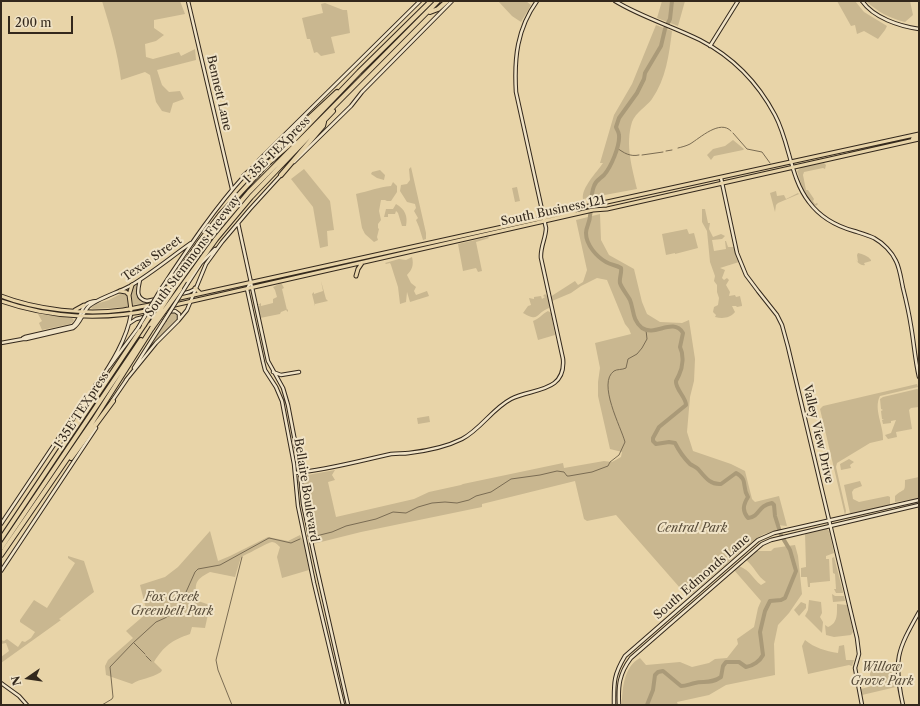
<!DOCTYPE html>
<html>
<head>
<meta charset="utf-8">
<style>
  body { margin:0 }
  #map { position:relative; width:920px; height:706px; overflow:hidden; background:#e8d4a8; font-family:"Libre Caslon Text",serif }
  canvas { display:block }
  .frame { position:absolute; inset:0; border:2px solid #33281c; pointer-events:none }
  .north { position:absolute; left:8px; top:658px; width:40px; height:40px; -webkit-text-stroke:3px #f0e3c6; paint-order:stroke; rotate:257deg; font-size:11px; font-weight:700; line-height:16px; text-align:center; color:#33281c }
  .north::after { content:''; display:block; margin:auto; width:14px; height:18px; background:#33281c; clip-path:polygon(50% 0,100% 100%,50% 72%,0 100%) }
  .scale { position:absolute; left:8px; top:16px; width:65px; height:18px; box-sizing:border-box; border:2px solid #33281c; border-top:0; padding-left:5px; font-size:12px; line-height:14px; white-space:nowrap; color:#33281c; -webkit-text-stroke:3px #f0e3c6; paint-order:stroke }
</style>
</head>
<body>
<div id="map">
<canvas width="920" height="706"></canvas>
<div class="frame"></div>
<div class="north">N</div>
<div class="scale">200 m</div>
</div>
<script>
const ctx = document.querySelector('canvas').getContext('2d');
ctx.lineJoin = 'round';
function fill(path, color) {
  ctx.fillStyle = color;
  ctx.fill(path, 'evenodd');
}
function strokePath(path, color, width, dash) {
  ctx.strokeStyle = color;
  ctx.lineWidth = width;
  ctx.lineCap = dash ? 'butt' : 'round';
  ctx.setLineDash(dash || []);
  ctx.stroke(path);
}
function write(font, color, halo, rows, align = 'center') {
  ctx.font = font + ' "Libre Caslon Text",serif';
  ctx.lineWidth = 4;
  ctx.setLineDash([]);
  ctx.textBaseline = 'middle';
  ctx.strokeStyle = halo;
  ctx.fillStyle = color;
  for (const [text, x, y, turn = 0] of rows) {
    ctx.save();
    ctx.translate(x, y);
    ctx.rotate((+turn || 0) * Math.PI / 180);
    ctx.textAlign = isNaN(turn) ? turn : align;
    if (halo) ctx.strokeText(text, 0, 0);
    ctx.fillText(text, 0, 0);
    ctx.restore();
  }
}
fill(new Path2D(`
  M102 1H180L185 14 154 20V28L164 35 156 41 145 44 146 57 153 59 179 52 181 56 195 49 196 60 157 70 162 85 169 92 180 91 184 99 173 103 170 113 162 111 156 102 150 75 145 72 121 80C118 53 110 27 102 1Z
  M498 1H526L531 5 521 22 512 16Z
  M662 1H685L678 26 657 18Z
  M837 1H855L864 12 887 26 885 30 878 39 864 31 857 34 855 25 851 26Z
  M866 1H910L913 15 905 22C889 18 878 12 866 1Z
  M325 3 343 10H347L350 33 331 37 335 53 321 56 317 52 314 53 310 39H307L302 18 323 13 321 4Z
  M656 25 672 31C669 55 666 79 652 99 646 107 636 112 632 122 625 145 632 167 637 189L583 199C581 188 597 172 603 163H600L614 115 632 84Z
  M733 140 744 149 743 150 714 156 711 160 707 155 713 149 725 146Z
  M824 163 826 165 825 169 823 168 804 172 803 175 806 190H808L814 199 813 201 815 204 817 203 818 204 816 206C804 199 801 183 797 171L802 167Z
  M411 167 426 233V239L423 240 419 227 416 220 418 218 414 211 416 208 415 204 407 202 400 191 401 185 407 184 410 180 409 169Z
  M304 169 330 201 334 230 327 231 328 246 320 248 313 207 291 179Z
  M380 170 385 175 384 180 377 178 371 174 372 172Z
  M393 182 397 186V192L391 201H387L385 200H381L379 211 381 220 378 224V228L379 229 377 237 378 240 374 242 365 234 362 228 356 194C369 191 379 187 391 186Z
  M517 187 520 201 515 202 512 188Z
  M776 191 777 196 784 195 786 199 798 193 799 194 778 203 776 205 775 212 770 193Z
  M396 204C405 209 408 216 406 226H402L398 213 396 211 395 214H388V217H384L386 209H393Z
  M702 209H705L708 223H710L709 229 713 237 721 234 725 236 722 239 712 240 714 251 726 249 725 241H726L728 247H735L739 262 720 268 725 270 722 278 724 280 727 278 729 280 726 285 730 292 729 296 735 295 736 297 740 296 742 305V306L737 307 736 306H732L735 312C730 318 723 319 715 317L716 315 713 312 714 307 718 305 719 298 717 292V285L714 281 715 276 710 262 707 231 702 222Z
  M600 214 601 240 609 255 634 269 642 302 647 314 660 322 682 323 689 320 695 359 694 381 690 397 687 432 693 451 731 464 745 471 752 499 755 502 779 496 787 526 777 525 779 530 764 534 754 540 688 597 616 515 587 521 584 519 575 481 482 504V507L361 532 313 544 304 498 302 476 335 470 332 475 335 480 328 482 336 517 414 499 429 492 461 485 463 484 563 463 564 468 604 461 612 462 621 457 622 452 610 449 598 396V382L600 368 595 343 631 334 629 329 625 324 607 280 597 278 581 286 571 293 552 301 550 297 575 281 578 285 583 282 587 270 576 220Z
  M687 229 689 234 694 233 698 248 675 254V253L666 255 662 234Z
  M488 237 489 238 476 242 482 271 478 272 476 268 463 271 458 244Z
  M858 253C863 254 868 256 871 260V261L864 263 865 265C861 266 858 263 856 260L858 262 857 255Z
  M412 257C414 265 412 270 407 275L411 283 416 287 414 291 416 295 427 291 429 296 410 302 407 292 406 302 400 304 398 287 391 265 390 263 386 264 385 263 399 259 406 260Z
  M321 281 326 299 328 301 315 304V306L312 294 314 292V294L323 291Z
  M138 283C136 294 136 298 146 303L133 305C131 294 128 290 138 283Z
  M281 283 283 286 284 288 282 289 287 310 288 309V312L286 310 281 312 280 314 260 318 258 307 260 305H258L261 303V306L273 303V299L277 297 275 290 273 287Z
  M124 292C129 296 131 302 128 307L93 309 91 308 93 305 109 300Z
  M545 294C549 297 550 304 549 308 535 313 540 323 523 313L528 306 531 305 529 298 534 299V297L541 296 542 299 545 297 543 296Z
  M548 311 551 313 555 335 538 340 533 321C539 319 542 314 548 311Z
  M172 312 178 314V318L150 347Z
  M38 314 72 318 74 320 73 322 70 324 42 330 39 323 42 321Z
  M917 384 918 387 880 396C873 409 884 426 883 440L870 443 837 463 836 467 846 511 845 515 820 409 823 406Z
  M917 389 919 390V407L911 408 909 410 912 429 896 432 897 437 888 439 885 435 891 433 896 420 891 421V423L883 424 882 420 884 419H882L881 411 883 410 881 409 880 399 883 397Z
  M429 416 430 422 418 424 417 418Z
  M849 459 854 462 850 465 851 468 841 470 840 464Z
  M919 477V498L915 499H919L895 502V496C905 487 905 494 905 479V480Z
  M860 481 862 486 854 489 852 492 853 499 859 502 888 496 890 497V505L851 514 850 513 844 485Z
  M826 528 829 531 834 553 826 556V559H829L830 581 810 583V587H808L807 577H801V568L806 567 805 533Z
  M210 531 218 561 230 556 268 537 288 541 300 535 304 543 309 570 282 578 277 557 280 547C278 545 275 542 272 542 269 542 246 555 241 557L235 577 210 572C194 580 194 585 198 601L210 605 205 628 192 627 190 634C172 640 164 646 154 662L162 670 161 672C150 679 141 678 132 684L106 675 105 666 108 660 133 638 126 631 147 613 140 585 165 577 178 567Z
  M795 545 798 556 802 594 789 613 778 625 774 644 775 675 726 685 709 695 677 702 678 705H622C622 689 624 666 640 658L646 665 680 662 692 667 709 663 715 659 727 658 738 644 737 639 754 627 758 608 761 601 734 570 739 566C751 571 752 578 761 585L766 582C757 576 754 566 746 560L756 551H771L774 548Z
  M68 556 84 561 94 592 59 619 61 620 1 663V657L9 651 6 643 1 644V640L4 641 7 639 18 647 22 641 25 642 31 638 35 632 20 622V620L34 600 47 608 75 563 68 558Z
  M834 557 843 592V593H836L834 589H836L835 574 833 573 832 558Z
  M832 594 835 596H844L845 601 833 602Z
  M809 600 821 602 822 613 820 617 823 622 822 633 805 616 808 610Z
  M801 602 806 604V608L799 616 794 610Z
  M837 604 847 605 853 632 851 635 834 637 826 635 825 625 828 627C838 623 837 614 837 604Z
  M805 640C815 648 825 651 838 653L839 646 844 645 846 660H854L852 666 849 665 808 674 802 646Z
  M878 661 894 663 896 687 862 695 861 689 872 686 870 674 872 662Z`), '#c9b790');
strokePath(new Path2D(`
  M733 133 747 149 762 152 770 163
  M617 148C624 153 630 157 639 155
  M678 148C682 147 686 146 690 144 700 138 720 119 731 131
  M666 151 672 150
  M642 155 663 152
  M316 536 332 532 346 526 376 519 393 512 406 513 418 507 432 503 445 502 457 503 469 500 476 496 491 492 511 479 540 475 557 471 564 472 567 476H569L592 472 608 466 610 462 619 455 625 442C621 427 597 383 614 371 617 369 622 370 626 368L628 359 637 354 642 348 647 339 646 330
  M184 599 195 602
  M134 643 145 654
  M146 656 151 661
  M102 705 112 699 113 697 110 667 133 643 156 622 165 618 178 610 195 572 198 569 220 565 269 538 291 543 300 539
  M232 705 218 670 216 660 242 557`), '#7a6c53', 1);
strokePath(new Path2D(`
  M647 705 653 690 655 675 658 672 663 671 681 686C686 686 690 684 695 683 704 681 711 684 721 677L723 666 726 662H739L746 667C753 666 760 661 763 655L760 632 765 611 770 601 781 600 785 598 796 571 790 550 781 535 775 516 774 505 772 503C757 506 761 516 748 518 742 511 743 505 748 497 741 486 749 480 736 473L721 484C710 485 705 477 698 469 696 467 693 466 690 464 684 458 679 451 675 443L669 442 656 444 653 441V438L659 427 686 405C686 397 675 389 676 381 677 379 678 377 679 375 683 367 684 355 680 347L683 333C673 317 655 337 642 328 632 320 634 310 630 300 627 294 622 289 620 283 619 278 622 273 621 268 616 265 611 265 606 262 597 257 586 245 586 233 586 227 590 222 590 216 592 206 590 196 594 186 596 180 600 179 604 175 611 167 620 146 619 135 619 132 617 130 616 127L619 118 637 93 644 79 645 73 661 46 665 29 670 19 672 1`), '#aa9a78', 4);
const secondary = new Path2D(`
  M188 1 232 189
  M615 1C641 17 672 26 700 40 733 57 758 83 775 115 790 143 790 178 809 202 820 217 836 226 854 231 860 233 867 235 874 238 883 243 892 252 896 261 900 269 901 279 903 288 906 300 909 313 911 326 914 343 915 360 919 377
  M862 1C874 18 899 26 919 29
  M710 46 738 1
  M259 160 420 1
  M294 162 351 106 362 92 452 1
  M721 178 737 253 746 275 758 291 777 315 782 325 788 347 857 638 859 654 855 668 862 705
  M238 223 268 361 283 388 288 405 299 462 303 504 317 569 348 705
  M140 280C138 289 135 299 147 301L176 295
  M188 283 201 263 215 249
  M250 283 247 289 263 362 265 370 276 387 282 401 294 464 298 506 314 583 343 705
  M161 289C187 250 213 210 245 175
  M181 294 189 292 195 289
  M164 312 175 311 179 314V319
  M130 323 136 319 159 313
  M23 338 25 337 73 326C84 316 78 302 97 301
  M1 343 23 339H26L73 328C81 323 82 313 89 306 97 299 119 292 130 286 152 273 171 257 191 243
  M109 367 138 328
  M134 368 164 321
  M273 372 281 375 299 372
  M126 380 156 343 178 321 187 310 206 264 222 242 250 209 281 175
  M97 385C111 364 127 339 131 314
  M112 401 127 379
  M295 473C327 470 359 461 391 454 397 453 403 454 409 453 426 451 446 447 462 439 481 429 492 409 511 399 532 388 566 393 563 359L541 258C540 247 546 238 546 228L516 92C514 58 517 29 537 1
  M1 524 74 415 89 395
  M1 571 96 428
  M1 683 19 696 27 705
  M614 705C614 683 613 676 625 656L758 540 774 533 919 500
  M619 705C618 686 619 674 631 658L762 544 771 540 919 505
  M903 705C893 660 897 651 919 612`);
const primary = new Path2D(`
  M912 140 913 138 919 136
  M356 276 358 269 362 263
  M195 288 200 293
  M120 291 126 292 129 295
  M1 296C37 310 85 315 123 310 137 308 152 304 166 302
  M171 300 575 211 584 207 919 134
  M1 301C50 318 104 321 155 309
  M166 307 593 210 607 209 919 139
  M75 310 84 305
  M131 310 129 295 132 285`);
const highway = new Path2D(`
  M430 12 438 9 447 1
  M281 175 323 126 324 122
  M244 176 280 145 337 92
  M219 224 231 207
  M180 289 216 239 251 197 333 111
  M173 290 210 238 249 192 438 1
  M166 291 201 240 220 215 266 165 288 146 359 72 431 1
  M75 424 97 384
  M71 458 113 401
  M1 539 144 325
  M1 548 141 340
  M1 555 93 421 152 328`);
strokePath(secondary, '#33281c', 4.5);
strokePath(primary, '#33281c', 5);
strokePath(highway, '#33281c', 6);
strokePath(secondary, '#f0e3c6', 2.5);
strokePath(primary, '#e8d4a8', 3);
strokePath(highway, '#e8d4a8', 4);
const secondaryBridge = new Path2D(`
  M164 321 188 283
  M138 328 161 289`);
const highwayBridge = new Path2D(`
  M151 324 173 290
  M144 325 166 291
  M152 328 180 289`);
strokePath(secondaryBridge, '#33281c', 4.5, []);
strokePath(highwayBridge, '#33281c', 6, []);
strokePath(secondaryBridge, '#f0e3c6', 2.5);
strokePath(highwayBridge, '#e8d4a8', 4);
write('12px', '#33281c', '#f0e3c6', [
  ["Bennett Lane",219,93,77],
  ["I 35E TEXpress",277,150,-45],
  ["South Business 121",553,211,-12],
  ["South Stemmons Freeway",193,256,-53],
  ["Texas Street",152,259,-35],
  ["I 35E TEXpress",82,410,-57],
  ["Valley View Drive",818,434,77],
  ["Bellaire Boulevard",306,490,81],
  ["South Edmonds Lane",702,577,-41]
]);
write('italic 12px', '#584c39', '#f0e3c6', [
  ["Central Park",692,529],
  ["Fox Creek",172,598],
  ["Greenbelt Park",172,612],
  ["Willow",882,668],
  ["Grove Park",882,682]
]);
</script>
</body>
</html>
